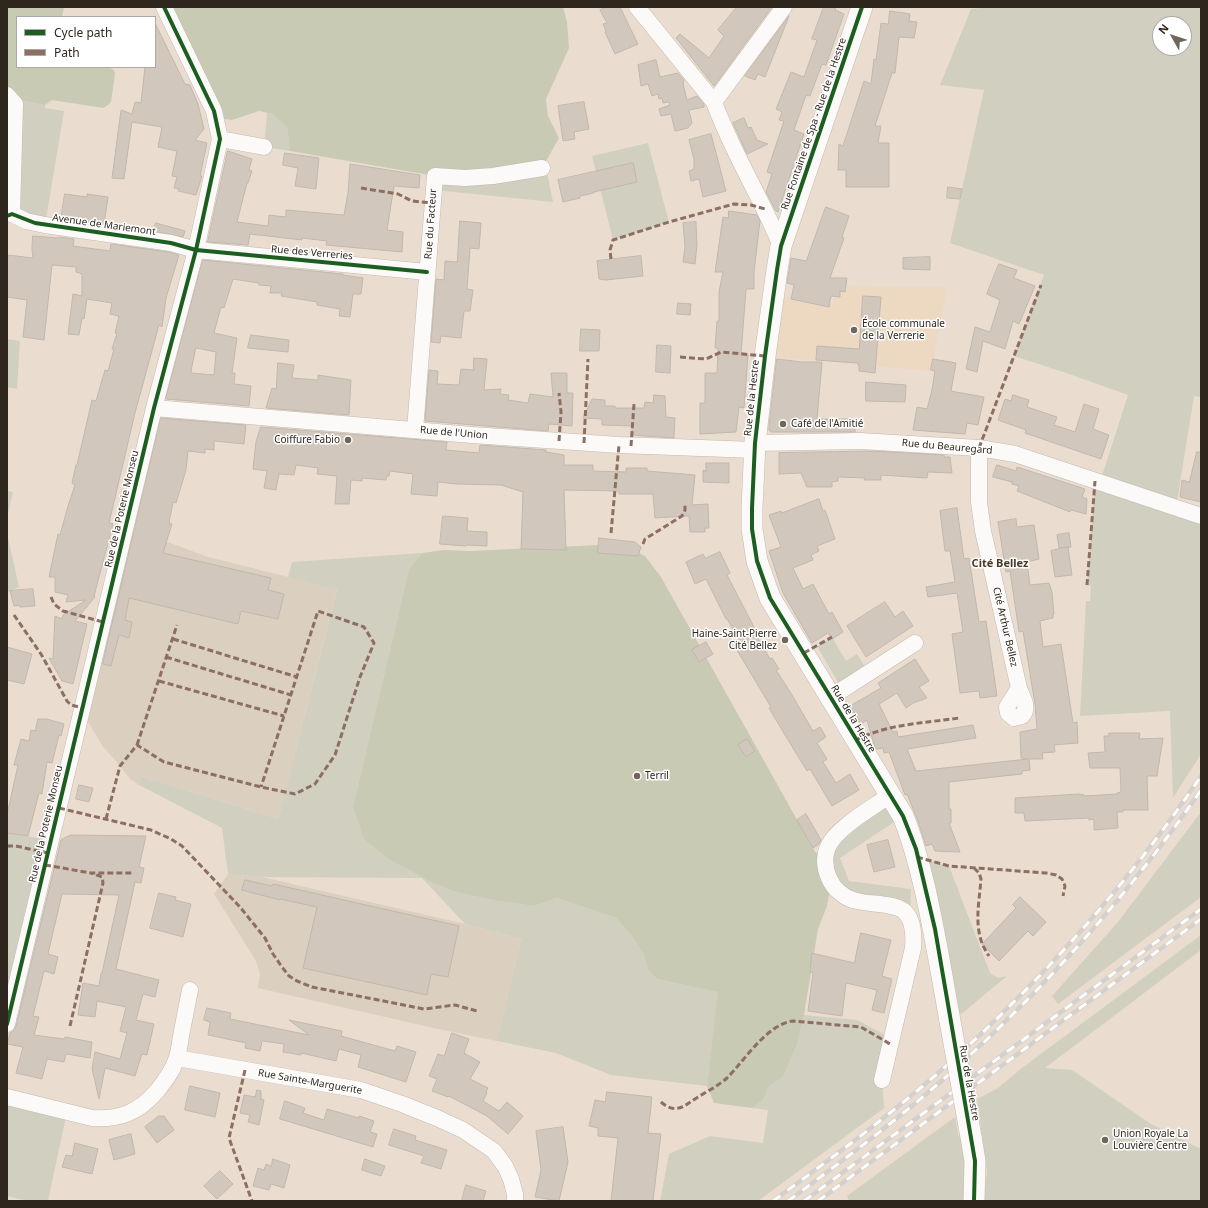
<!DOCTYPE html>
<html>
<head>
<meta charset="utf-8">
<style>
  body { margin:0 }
  #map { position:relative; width:1208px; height:1208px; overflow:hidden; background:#eaddd0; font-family:"Noto Sans",sans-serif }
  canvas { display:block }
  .frame { position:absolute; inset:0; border:8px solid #2f261d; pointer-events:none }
  .legend { position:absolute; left:16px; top:16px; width:140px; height:52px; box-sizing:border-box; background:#fff; border:1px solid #aca8a5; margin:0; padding:5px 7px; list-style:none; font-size:12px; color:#2f261d }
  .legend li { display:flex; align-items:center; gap:8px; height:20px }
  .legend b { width:20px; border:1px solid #aca8a5 }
  .north { position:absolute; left:1152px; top:16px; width:40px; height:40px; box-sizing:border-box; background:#fff; border:1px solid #aca8a5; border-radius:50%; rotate:309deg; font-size:11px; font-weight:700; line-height:16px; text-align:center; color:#2f261d }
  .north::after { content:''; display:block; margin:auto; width:14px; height:18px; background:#70665c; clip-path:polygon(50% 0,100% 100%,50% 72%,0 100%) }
</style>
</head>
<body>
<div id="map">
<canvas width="1208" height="1208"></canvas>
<div class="frame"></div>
<ul class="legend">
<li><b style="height:5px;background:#1b5e20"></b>Cycle path</li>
<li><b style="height:5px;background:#8d6e63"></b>Path</li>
</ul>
<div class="north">N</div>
</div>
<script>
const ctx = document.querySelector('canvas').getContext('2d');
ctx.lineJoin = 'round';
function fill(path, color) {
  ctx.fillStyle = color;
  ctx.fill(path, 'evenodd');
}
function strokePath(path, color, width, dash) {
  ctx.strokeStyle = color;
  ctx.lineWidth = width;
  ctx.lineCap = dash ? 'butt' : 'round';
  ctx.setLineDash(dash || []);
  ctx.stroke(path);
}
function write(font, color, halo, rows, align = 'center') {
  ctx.font = font + ' "Noto Sans",sans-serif';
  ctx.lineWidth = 3;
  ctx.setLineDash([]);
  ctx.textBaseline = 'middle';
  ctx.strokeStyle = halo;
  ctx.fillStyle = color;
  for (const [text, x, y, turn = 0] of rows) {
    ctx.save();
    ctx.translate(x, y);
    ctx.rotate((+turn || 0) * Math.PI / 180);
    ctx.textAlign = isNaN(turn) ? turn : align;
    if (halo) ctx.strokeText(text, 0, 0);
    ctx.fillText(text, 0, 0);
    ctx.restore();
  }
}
fill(new Path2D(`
  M838 286 947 287 931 371 765 356 773 295 833 304Z`), '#edd8c1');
fill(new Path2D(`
  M125 530 165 541 208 557 337 589 278 819 140 776 139 785 130 779 116 761 103 747 89 723 80 720Z
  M228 874 262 877 465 924 521 939 497 1041 438 1029 258 988 260 974 256 961 214 894Z`), '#dbcfbf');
fill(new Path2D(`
  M991 7H1201V397L1194 396 1176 508 1201 516V754L1173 798 1170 711 1080 716 1086 601H1090L1091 586 1087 585 1095 481 1100 482 1128 395 1072 375 1014 356 1044 275 950 243 984 90 940 85 971 9ZM1160 24H1184V48H1160Z
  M11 89 23 101 45 105V108L64 111 45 225 12 214Z
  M267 113 273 114 287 126 290 151 264 147Z
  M648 143 669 222 613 240 592 156Z
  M546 167 553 202 434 190 435 176Z
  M7 339 20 341 17 389 7 387Z
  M7 491 13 492 7 518Z
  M7 533 19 587 7 593Z
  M422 553 409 569 353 807 364 838 390 860 429 881 452 891 492 900 534 906 557 898 616 918 632 936 644 955 648 970 657 979 719 992 707 1086 611 1075 556 1053 497 1041 521 939 465 924 422 878 262 877 228 874 222 828 139 785 140 776 278 819 337 590 288 577 292 562Z
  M832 637 846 661 857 654 865 667 839 684 817 646Z
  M890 795 903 816 840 858 849 881 911 889 910 917 845 896 825 858 827 849Z
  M1201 812V897L1058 1004 1052 996 1118 922Z
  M7 832 51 841 7 1024Z
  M917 857 949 866 990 973 998 978 1007 976 960 1015 935 929Z
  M1201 935V950L1045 1068 1072 1070 1151 1124 1201 1149V1201H983L987 1173 977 1099 998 1088 1022 1068Z
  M804 1015 857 1020 891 1038 882 1080 884 1108 758 1201H660L669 1154 710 1136 763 1143 768 1110 752 1108 763 1100 769 1086 783 1077 797 1045Z
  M7 1097 67 1112 48 1201H28L7 1196Z
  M955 1117 958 1134 975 1161 974 1201H849L847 1196Z`), '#d1cfc0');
fill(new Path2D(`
  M7 7H64L62 17H17V67H108L114 70 115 74 111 102 108 105 103 108 52 100 45 105 23 101 7 88Z
  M164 7H563L567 22 569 48 546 99 548 116 559 138 542 168 435 176 290 151 287 127 273 114 259 111 232 120 216 118Z
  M599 545 624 546 645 556 661 577 809 841 815 852 825 858 831 883 827 906 818 929 804 1015 797 1045 783 1077 769 1086 763 1100 752 1108 714 1103 707 1086 718 992 657 979 648 970 644 955 632 936 616 918 557 898 534 906 492 900 452 891 429 881 390 860 364 839 353 807 409 569 422 553 444 550 470 551Z`), '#c8cab4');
const building = new Path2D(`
  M608 7H620L638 44 615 54 605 32 606 31 603 24 607 23 600 10Z
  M737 7H772L714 86 676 38 680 34 709 58 724 36 718 30Z
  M824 7H836L835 10 844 14 826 65 822 64 810 96 806 95 794 130 804 134 778 212 776 211 766 192 772 174 767 172 784 121 779 120 782 112 776 109 791 72 804 77 817 40 812 39Z
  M890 11 910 14 909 21 917 22 914 38 899 37 895 73H892L875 126H881L878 143H889V187H846V170H838L839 144 843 146 864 81 871 84 874 59 876 60 881 23 888 24Z
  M789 16 765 77 758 74 755 80 745 76Z
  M155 23 185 84 190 85 198 104 204 129 195 140 207 143 200 176H202L196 195 178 191 179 189 174 188 177 177 172 176 177 151 158 147 162 127 132 122 124 179 112 178 121 110 132 114 135 102 141 103 145 67H155Z
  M656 60 660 77 678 73 684 80 683 83 687 100 697 96 704 104V107L689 110 692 123 688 128 675 131 671 114 661 116 659 109 670 105 669 102 663 103 662 98 659 99 658 94 652 96 648 84 641 86 638 65Z
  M584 102 589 129 574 132 575 139 563 141 558 106Z
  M744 118 748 128 751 127 757 140 768 144 747 154 733 123Z
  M711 134 726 191 703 197 699 179 691 181 689 171 694 169V159L689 140Z
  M228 151 252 159 249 170 252 171 248 183H247L237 222 268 226 269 215 286 217V210L344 215 348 193 350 164 420 175 419 188 394 186 387 230 403 232 402 252 326 245 327 241 302 238V240L250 234 248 245 208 242Z
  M285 153 319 158 316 189 295 186 298 168 283 165Z
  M633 163 637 182 594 192V193L580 196V198L563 202 558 180Z
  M948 187 962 189 960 199 947 198Z
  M65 194 87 197V194L108 197 104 224 76 219V220L61 218Z
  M826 207 849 216 842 237 844 238 830 278H847L845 292 840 291V297L831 296 829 307 791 299 794 285 787 283 791 258 806 261Z
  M729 211 757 215 760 221 754 272V289H746L741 355H748L744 408 739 407 736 432 700 434V403H705V373H717L718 348H715L717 321H719V292L723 272H715L723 217 728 218Z
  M460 221 481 223 479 249 470 248 467 289 473 290 470 311H464L461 338 441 336 440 343 431 342 436 279 444 280 445 261 457 262Z
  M696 222 697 245 695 264 683 262 685 247 683 223Z
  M156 223 185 231 183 237 153 231Z
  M33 236 58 238 59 237 74 239 73 246 110 251 111 244 169 252 179 255 166 298 162 327 159 325 135 413 109 523 113 524 94 596 95 597 75 621 87 624 73 684 62 681 49 658 53 659 55 616 62 619 63 615 86 600 66 602 68 595 55 592V577H49L58 534 60 535 68 506 75 485 72 483 76 465H77L92 400 96 401 105 370 108 371 114 349H112L117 333H115L119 316 110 314 112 303 87 299 84 319 82 318 79 335 68 334 73 294 82 296V274L76 272V267L52 265 44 340 23 337 27 300 7 297V267L8 255 33 258 32 249Z
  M641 256 643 276 606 280 599 279 597 261Z
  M930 257V270L903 269V258Z
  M203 260 343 274V275L363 278 361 294H353L350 317 339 316 340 309 317 305V302L281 296 282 293H270L271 286 259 285V283L233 279 224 308 221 307 214 333 237 338 232 373H235L234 384 251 386 249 406 166 399ZM196 348 216 352 214 375 191 373Z
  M999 264 1017 270 1014 278 1035 286 1019 324 1013 321 1005 349 983 341 977 372 966 369 975 327 990 332 1000 300 987 294Z
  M863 296 881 297 875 373 859 371V365H858V363L816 360 817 346 859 349Z
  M678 303 691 304 690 315 677 314Z
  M581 329 600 330 599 351H580Z
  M251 335 289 340 288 352 248 348Z
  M657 345 671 346 670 373 656 372Z
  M474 358 487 359 484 390 501 389 500 394 509 395 508 400 528 403 530 394 553 397 551 373H567V393H573L572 426 549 424 548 431 425 421 429 370 438 371 437 384 459 385 461 369 473 370Z
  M777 359 802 362H822L817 419H855V432H771L769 430Z
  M933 359 956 363 951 391 984 397 978 425 967 423 965 434 913 430 917 407 927 409 932 390 935 371 931 370Z
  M278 363 294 365 292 378 318 380V375L351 380 349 415 266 408 272 388 276 389Z
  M866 382 906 385 905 402 866 401Z
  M654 395 665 396 666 417 675 418 674 438 632 435V426L602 425V419L583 418 592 399 605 400V406H615V408H644L645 402 653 403Z
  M1013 395 1029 400 1027 407 1057 417 1054 425 1075 432 1084 404 1099 409 1093 429 1109 435 1101 459 1025 433 1026 430 998 420 1005 399 1011 401Z
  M161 418 246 425 244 444 214 441V450L205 449V453L188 451 186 470 176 503 173 502 169 523 172 524 163 553 271 578 268 590 284 594 278 619 241 611 238 624 129 598 125 620 132 622 129 638 119 635 111 666 103 664Z
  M261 427 447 442 446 450 479 453 480 445 546 450V452L564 455V465H593V471L626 472V468H647V471L695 475 692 505 708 504 709 528H705V532H690L689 516 655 518 653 494H619V491L564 490 566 550 521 549 523 492 501 485 457 484 438 482 437 496 411 494 413 474 390 471 389 476H387L386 480 362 478V481L351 480 349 504H335L337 476 317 474 318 468 296 465 294 475 279 474 276 490 264 488 267 471 253 469 256 442Z
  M874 451 944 455V457H950L952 473 928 472 927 478 881 475V480H864L865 478 838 477V481L832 482V487H807L801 473 779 474V453Z
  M1197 452H1201V502L1180 497 1182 480 1189 482Z
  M706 463H729V483L703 482V470L706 471Z
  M997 465 1016 471 1017 467 1085 489 1082 497 1087 499 1086 514 1071 510 1070 512 1017 491 1019 486 1012 484V482L993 477Z
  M819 499 823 511 825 510 835 539 817 546 819 551 811 555 813 560 793 568 803 589 813 584 829 614 832 612 843 632 832 639 828 633 812 643 783 593 769 551 781 547 769 515 781 511V513Z
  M957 508 964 559 969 558 979 622 986 621 997 696 980 698 979 691 960 693 952 634 963 632 957 593 928 597 926 587 955 582 950 551H945L940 511Z
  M443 516 468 518 467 531 487 532V546L466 545V546L440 544Z
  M1016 519 1017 527 1034 525 1039 559 1027 562 1030 585 1049 583 1052 592 1054 614H1053V618L1040 621 1043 647 1061 644 1073 723 1077 722 1078 743 1054 745 1055 752 1042 753 1043 759H1029L1030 770 1022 771V774L949 782V809H951V823H949L960 852 935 851 932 844 926 846 918 821 907 794 905 795 889 752 884 753 883 748 876 749 874 745 867 720 861 724 850 706 881 688 878 683 915 659 929 681 919 687 927 698 913 703 906 708 897 693 879 704 893 732 897 731 898 737 973 725 976 738 907 749 916 771 1028 759 1021 758 1020 732 1037 729 1035 704 1023 631 1019 632 1010 571 1006 572 998 522Z
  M1069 533 1071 547 1059 548 1057 535Z
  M599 538 635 542 641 547 638 556 598 553Z
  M1068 547 1072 575 1055 577 1051 551Z
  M720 552 730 573 727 575 755 629 753 630 770 659 772 658 779 669 776 670 792 695 813 731 820 727 826 737 817 743 827 759 823 762 836 783 850 774 859 790 832 806 810 769 807 771 785 735 769 708 771 707 735 647 741 643 727 619H726L706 579 695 584 686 562 703 554 705 558Z
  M33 589 35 606 20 607 19 605 14 606 10 591Z
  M885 602 895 617 903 611 913 626 866 657 847 626Z
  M706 642 713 654 699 662 692 650Z
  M7 647 32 654 24 684 7 680Z
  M38 719H47L64 724 61 736 59 735 52 763 47 762 42 794 39 793 28 836 7 833V815L18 765H14L21 739 29 741 31 730 35 731Z
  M1109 733H1140L1139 739 1163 738 1157 776H1147L1148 810H1123V812H1117L1118 828 1094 830V819L1089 820V818L1025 821 1024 813H1015V798L1079 794 1084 795V796L1117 794V793L1121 792 1120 768H1090L1088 753 1105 752 1104 736H1109Z
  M747 739 755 751 746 757 738 745Z
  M79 785 93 788 89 802 76 799Z
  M806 814 821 840 819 844 813 848 797 820Z
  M71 835 146 836 139 867 144 868 141 883 135 882 116 969 159 980 155 997 143 994 136 1020 154 1024 147 1055 142 1054 135 1076 105 1068 99 1099 92 1069 95 1052 120 1059 127 1033 120 1031 126 1007 97 1001 95 1017 78 1015 83 983 99 986 101 973H102L119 895 62 894 48 954 58 957 54 974 44 971 33 1016 39 1017 34 1035 64 1039 65 1037 92 1042 90 1058 66 1054 64 1062 47 1059 42 1079 16 1073 23 1047 7 1044 10 1033 14 1030 16 1026 61 840Z
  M888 840 895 867 874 872 867 845Z
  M245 880 272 886 273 884 459 926 448 977 431 974 427 995 303 968 317 907 280 899V900L242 890Z
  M159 893 176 897 175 900 191 904 183 937 150 928Z
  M1020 897 1046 922 1033 936 1028 931 999 961 982 944 1016 908 1013 905Z
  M861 933 891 940 882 976 892 979 884 1013 872 1010 877 990 846 983 842 1016 808 1011 813 973 810 972 812 953 854 963Z
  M207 1008 231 1013 230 1019 309 1035 289 1020 342 1031 341 1036 395 1051 397 1046 416 1052 406 1082 358 1067 361 1055 339 1049 336 1061 301 1053V1055L283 1052 284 1044 262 1041 260 1051 245 1048 246 1043 208 1035 210 1022 204 1020Z
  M452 1033 469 1039 464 1053 480 1062 470 1079 488 1088 486 1092 487 1093 483 1101 499 1111 507 1102 523 1116 508 1134 487 1116 449 1096 448 1097 432 1091 437 1079 429 1076 438 1054 444 1056Z
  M190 1086 220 1093 215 1117 185 1110Z
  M257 1090 261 1091V1099L264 1100 259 1125 248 1122 250 1115 240 1113 244 1095 255 1097Z
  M607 1092 652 1097 648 1133 661 1134 653 1201H611L618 1138 598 1136V1128L589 1126 595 1100 605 1102Z
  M285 1101 305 1108 303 1113 324 1120 327 1109 359 1118V1116L374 1121 370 1132 377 1134 373 1147 280 1119Z
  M159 1116H164L174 1130 157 1143 145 1127Z
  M563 1127 568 1162 559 1201 535 1197 541 1170 536 1131Z
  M394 1129 416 1136 415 1140 447 1150 441 1169 421 1163 424 1156 389 1145Z
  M131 1134 135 1154 114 1160 109 1140Z
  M75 1143 98 1149 92 1174 62 1167 66 1155 72 1156Z
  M273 1159 290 1165 284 1188 271 1184 269 1190 253 1186 258 1168 264 1170 266 1164 271 1166Z
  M365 1159 385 1166 381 1176 362 1170Z
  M220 1171 233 1184 217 1199 204 1186Z
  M466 1185 486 1191 483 1201H462Z`);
fill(building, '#d1c7bd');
strokePath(building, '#c1b8ad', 1);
const minor = new Path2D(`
  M637 7 714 102C732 152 761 197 781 246
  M7 95 15 104 12 214 26 221 45 225 171 243 196 250 427 272
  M714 102 784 7
  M220 139 264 147
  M154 408 472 435 619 445 755 450
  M415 430 435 176 465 178 493 176 542 168
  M755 443 860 441 979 448 1015 454 1201 516
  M979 448V502L983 531 1019 688C1022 697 1030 707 1022 716L1014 718 1008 713 1007 707 1019 688
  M831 697 915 643
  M7 1024 154 408 196 250 220 139 214 111 164 7
  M177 1058 361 1090 402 1104 437 1118 463 1130 494 1151 505 1166 511 1179 515 1194V1201
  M882 1080 913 948C914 936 914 920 904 911 892 902 868 905 853 900 843 897 833 888 829 878 816 848 837 832 859 816 869 809 880 802 890 795
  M7 1097 92 1118C120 1120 139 1112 157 1091 165 1081 172 1072 176 1060 179 1052 180 1043 181 1036 184 1020 187 1005 190 990`);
const tertiary = new Path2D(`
  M862 7 781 246 777 270 765 356 755 443 752 508V529L757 561 770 598 903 816C913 840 919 864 925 889 935 933 942 977 950 1021
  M971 1137 975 1161 974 1201`);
strokePath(minor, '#c4b9af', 17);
strokePath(tertiary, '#c4b9af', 22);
strokePath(minor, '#fcfaf8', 16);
strokePath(tertiary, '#fcfaf8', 21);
const rail = new Path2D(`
  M773 1201C829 1160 885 1119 937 1074 1037 986 1127 886 1201 776
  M788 1201C845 1159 903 1116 956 1068 1048 985 1131 892 1201 790
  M804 1201 1201 909
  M818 1201 1201 919`);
strokePath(rail, '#d4d0cd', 4.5);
strokePath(rail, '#fff', 3, [9]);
const tertiaryBridge = new Path2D(`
  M950 1021 971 1137`);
strokePath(tertiaryBridge, '#c4b9af', 22, []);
strokePath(tertiaryBridge, '#fcfaf8', 21);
strokePath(new Path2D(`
  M361 188 398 194 412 201 433 203
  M611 259 610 250 613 240 669 222 734 204 751 205 765 209
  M680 357 706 359 721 352 765 356
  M559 441 561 412 559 393
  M584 443 588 359
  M631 446 634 404
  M979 448 1041 285
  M611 533 619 445
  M643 544 645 539 682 516 685 510V503
  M1087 585 1095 481
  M51 597 54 604 63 611 103 622
  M14 615 41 654 67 701 71 705 83 708
  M173 639 297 677
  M804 653 832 637
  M166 657 291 695
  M159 681 284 716
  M856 740C887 724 925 723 959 718
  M137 745 177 625
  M59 808 151 830 171 839 182 846 240 907 265 938 273 954 282 967 289 976 297 981 312 987 424 1009 455 1005 477 1011
  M106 819 120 766 137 745 164 762 261 787 295 794 315 784 335 755 360 677 374 643 364 627 318 611 261 787
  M7 846H16L48 853
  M917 857 949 866 1046 873 1056 875 1062 879 1065 886 1063 896
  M45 865 91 873H133
  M974 868 979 873 981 879C979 906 972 932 989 956
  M70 1026 103 883 102 877 91 873
  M245 1070 229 1138 252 1201
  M661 1102C676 1115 684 1106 698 1097 708 1091 719 1085 727 1078 745 1060 767 1024 793 1021L861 1027 890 1044`), '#8d6e63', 3, [6, 3]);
strokePath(new Path2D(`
  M862 7 781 246 777 270 765 356 755 443 752 508V529L757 561 770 598 903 816 916 849 935 929 975 1161 974 1201
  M7 216 12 214 35 223 171 243 196 250 427 272
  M7 1024 154 408 196 250 220 139 214 111 164 7`), '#1b5e20', 4);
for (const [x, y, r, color] of [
  [854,330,4,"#70665c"],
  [783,424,4,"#70665c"],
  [348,440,4,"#70665c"],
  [785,640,4,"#70665c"],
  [637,776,4,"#70665c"],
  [1105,1140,4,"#70665c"]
]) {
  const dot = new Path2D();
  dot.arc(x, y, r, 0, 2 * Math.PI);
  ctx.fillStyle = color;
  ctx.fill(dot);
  strokePath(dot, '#fff', 1.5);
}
write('10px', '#2f261d', '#fff', [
  ["Rue Fontaine de Spa - Rue de la Hestre",814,124,-71],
  ["Rue du Facteur",431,224,-86],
  ["Avenue de Mariemont",104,225,8],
  ["Rue des Verreries",312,253,5],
  ["Rue de la Hestre",752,398,-84],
  ["Rue de l'Union",454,433,5],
  ["Rue du Beauregard",947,447,5],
  ["Rue de la Poterie Monseu",122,509,-77],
  ["Cité Arthur Bellez",1005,627,77],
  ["Rue de la Hestre",853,719,59],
  ["Rue de la Poterie Monseu",46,824,-77],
  ["Rue Sainte-Marguerite",310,1082,10],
  ["Rue de la Hestre",969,1083,80]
]);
write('10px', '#2f261d', '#fff', [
  ["École communale",862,324],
  ["de la Verrerie",862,336],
  ["Café de l'Amitié",791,424],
  ["Coiffure Fabio",340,440,"right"],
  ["Haine-Saint-Pierre",777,634,"right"],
  ["Cité Bellez",777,646,"right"],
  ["Terril",645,776],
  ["Union Royale La",1113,1134],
  ["Louvière Centre",1113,1146]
], 'left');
write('bold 11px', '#4b3925', '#fff', [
  ["Cité Bellez",1000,564]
]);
</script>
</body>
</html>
